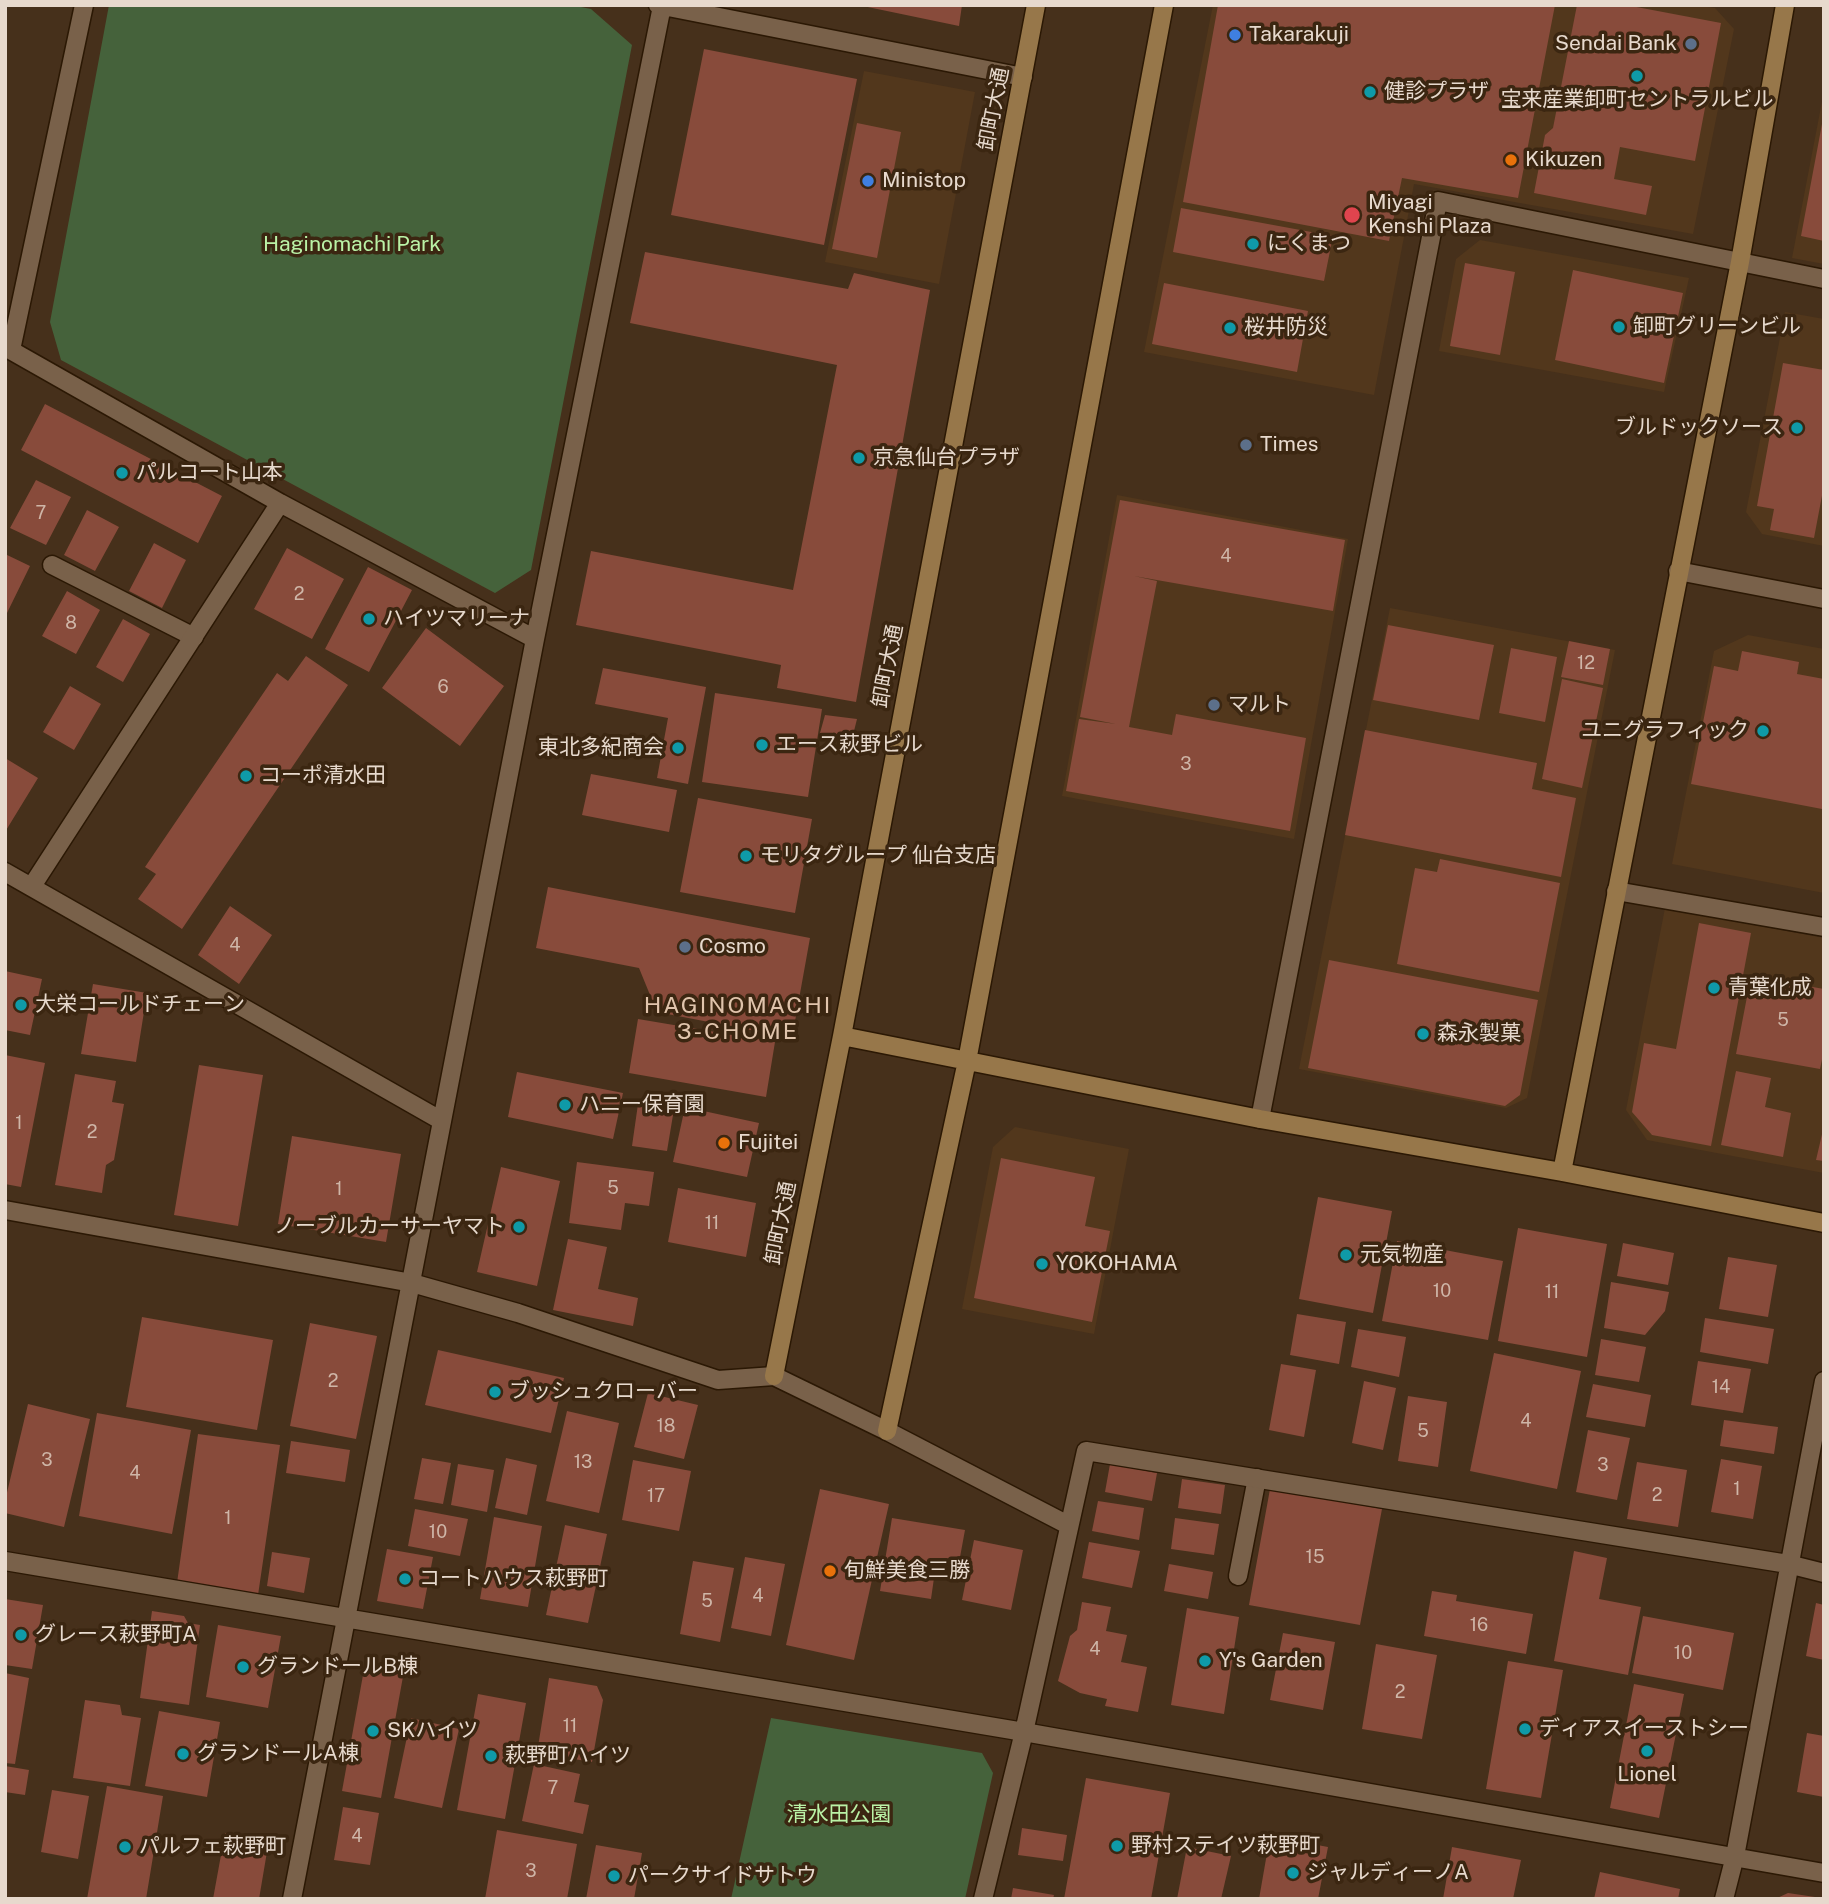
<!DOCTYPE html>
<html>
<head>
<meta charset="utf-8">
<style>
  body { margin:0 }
  #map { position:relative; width:1829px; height:1904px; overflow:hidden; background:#46301b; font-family:"Public Sans",sans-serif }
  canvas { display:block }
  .frame { position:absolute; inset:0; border:7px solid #e7d9cd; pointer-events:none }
</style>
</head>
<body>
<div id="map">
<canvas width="1829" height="1904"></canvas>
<div class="frame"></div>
</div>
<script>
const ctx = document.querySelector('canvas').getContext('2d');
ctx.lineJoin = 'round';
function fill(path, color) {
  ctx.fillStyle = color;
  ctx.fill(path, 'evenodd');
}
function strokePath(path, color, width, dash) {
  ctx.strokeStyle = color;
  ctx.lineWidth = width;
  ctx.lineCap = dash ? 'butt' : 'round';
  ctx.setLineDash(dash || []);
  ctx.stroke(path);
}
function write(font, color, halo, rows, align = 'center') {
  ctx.font = font + ' "Public Sans","Noto Sans JP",sans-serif';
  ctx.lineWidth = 7;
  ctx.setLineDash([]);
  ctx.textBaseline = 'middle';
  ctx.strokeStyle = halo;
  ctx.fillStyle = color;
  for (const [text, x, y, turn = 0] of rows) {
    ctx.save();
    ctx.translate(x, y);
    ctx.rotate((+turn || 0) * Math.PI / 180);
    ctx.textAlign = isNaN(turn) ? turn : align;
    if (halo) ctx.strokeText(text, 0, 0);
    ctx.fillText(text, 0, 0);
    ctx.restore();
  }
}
fill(new Path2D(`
  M1213 5H1696L1715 8 1734 29 1693 234 1414 184 1374 395 1144 352Z
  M864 71 975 92 939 284 825 262Z
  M1824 91V264L1792 258Z
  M1480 240 1689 278 1664 392 1439 351 1456 259Z
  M1785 312 1824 319V546L1762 534 1746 512Z
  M1117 495 1348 539 1294 839 1062 796Z
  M1390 608 1615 650 1527 1098 1506 1108 1299 1069Z
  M1748 635 1824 649V893L1672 864 1714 651Z
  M1665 908 1824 938V1173L1647 1140 1626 1110Z
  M1015 1127 1129 1149 1094 1334 962 1309 993 1147Z`), '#52371c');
fill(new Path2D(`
  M109 5H571L591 9 632 45 531 570 495 593 61 360 50 322Z
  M771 1718 982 1753 993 1773 965 1899H731Z`), '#45623b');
fill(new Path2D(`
  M858 5H962L959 26Z
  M1218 5H1555L1518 198 1402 178 1389 241 1183 202Z
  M1577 5H1626L1721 23 1695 161 1620 147 1614 179 1652 186 1646 215 1534 193 1545 135 1553 128Z
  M704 49 857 79 824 245 671 215Z
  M857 123 901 132 877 258 832 249Z
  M1822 124H1824V241L1801 236Z
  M1181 208 1333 236 1324 281 1173 252Z
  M645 252 848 289 854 273 930 290 856 702 777 688 781 665 576 625 591 551 793 590 837 365 630 323Z
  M1465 263 1515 272 1500 355 1450 346Z
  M1573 270 1683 293 1664 383 1555 360Z
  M1164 283 1308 311 1297 372 1152 344Z
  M1783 363 1824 370V485L1814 538 1770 530 1774 509 1757 506Z
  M45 404 222 496 198 543 21 450Z
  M36 480 71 497 46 545 10 528Z
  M1120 500 1345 540 1333 611 1134 576 1157 581 1129 727 1172 735 1176 714 1306 738 1290 831 1066 791 1079 719 1116 724 1080 717Z
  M87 510 119 527 95 571 64 555Z
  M154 543 186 560 162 608 129 591Z
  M287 548 344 579 312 639 254 609Z
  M5 554 30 566 7 613 5 612Z
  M368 567 412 590 369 672 325 649Z
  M67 591 100 610 76 654 42 636Z
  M123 619 150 634 123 682 96 667Z
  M1388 625 1494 645 1479 720 1373 700Z
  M426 628 504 686 460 746 382 688Z
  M1569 641 1610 649 1603 685 1561 677Z
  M1511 648 1557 657 1545 722 1499 713Z
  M1742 651 1799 662 1797 674 1824 679 1822 809 1691 784 1714 666 1738 671Z
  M306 656 348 685 182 929 138 899 156 874 145 867 277 673 288 681Z
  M603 668 706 687 688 784 657 778 668 718 595 704Z
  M1562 679 1603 688 1582 788 1542 779Z
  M70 686 101 704 74 750 43 732Z
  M715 693 822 709 808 797 702 782Z
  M825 715 857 719 852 739 820 733Z
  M1365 730 1537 763 1532 789 1576 798 1561 877 1345 835Z
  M5 758 38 778 5 832Z
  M591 774 677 790 669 832 582 815Z
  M698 798 812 819 795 913 680 892Z
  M1440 859 1560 883 1539 992 1397 964 1415 868 1437 872Z
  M548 887 810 938 792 1038 657 1012 639 968 536 948Z
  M230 906 272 935 239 984 198 955Z
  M1699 923 1751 933 1711 1146 1652 1135 1632 1112 1644 1043 1676 1049Z
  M1329 960 1538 1000 1520 1095 1505 1106 1308 1068Z
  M5 971 42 979 30 1035 5 1030Z
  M1751 976 1824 989V1050L1820 1069 1736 1054Z
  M93 984 147 993 136 1062 81 1054Z
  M638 1019 775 1042 766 1097 629 1073Z
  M5 1055 45 1063 21 1187 5 1184Z
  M199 1065 263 1075 238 1226 174 1215Z
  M1736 1071 1771 1078 1765 1107 1791 1113 1783 1157 1721 1145Z
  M517 1072 623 1093 613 1139 508 1117Z
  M75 1074 116 1081 112 1102 124 1104 114 1160 106 1165 102 1193 55 1185Z
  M638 1104 674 1109 667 1151 632 1146Z
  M685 1107 759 1123 747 1177 673 1162Z
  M1823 1130H1824V1161L1816 1160Z
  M292 1136 401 1154 386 1242 278 1224Z
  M1001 1158 1095 1177 1085 1226 1110 1231 1092 1322 974 1298Z
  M577 1162 654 1172 649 1206 625 1203 621 1230 569 1223Z
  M501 1167 560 1181 537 1286 477 1272Z
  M678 1188 756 1203 746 1257 668 1242Z
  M1318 1197 1392 1211 1373 1313 1299 1299Z
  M1518 1228 1607 1244 1587 1357 1498 1341Z
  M568 1239 607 1247 598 1289 638 1298 633 1326 553 1310Z
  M1397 1241 1503 1261 1488 1340 1382 1321Z
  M1623 1243 1674 1253 1668 1285 1617 1276Z
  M1728 1257 1777 1265 1768 1317 1719 1309Z
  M1611 1282 1669 1292 1665 1311 1645 1335 1604 1328Z
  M1297 1314 1346 1322 1339 1364 1290 1355Z
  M142 1317 273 1340 257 1430 126 1407Z
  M1705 1318 1774 1329 1768 1364 1700 1352Z
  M310 1323 377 1336 356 1439 290 1426Z
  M1358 1329 1406 1337 1399 1377 1351 1367Z
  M1601 1339 1646 1347 1639 1382 1595 1375Z
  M438 1350 564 1378 551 1433 425 1405Z
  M1494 1353 1581 1371 1557 1489 1470 1471Z
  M1698 1361 1751 1369 1743 1413 1691 1405Z
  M1281 1364 1316 1370 1304 1437 1269 1430Z
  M1364 1381 1396 1388 1383 1450 1352 1443Z
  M1593 1384 1651 1395 1645 1427 1586 1417Z
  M648 1393 698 1405 684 1459 634 1447Z
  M1408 1396 1447 1402 1438 1467 1398 1461Z
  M28 1404 90 1419 64 1527 5 1513V1501Z
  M567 1411 619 1423 599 1513 546 1501Z
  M97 1413 191 1430 172 1534 79 1516Z
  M1724 1420 1778 1427 1774 1454 1720 1446Z
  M1588 1430 1630 1438 1617 1500 1576 1492Z
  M198 1434 280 1445 257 1602 176 1590Z
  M291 1441 350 1450 345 1482 286 1473Z
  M422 1458 451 1463 443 1504 414 1499Z
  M506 1458 537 1465 527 1515 495 1508Z
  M1721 1459 1762 1466 1753 1519 1711 1512Z
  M633 1460 691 1471 679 1531 622 1520Z
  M1637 1462 1687 1470 1678 1527 1627 1519Z
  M458 1464 494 1470 487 1512 451 1505Z
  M1110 1464 1157 1473 1152 1501 1105 1492Z
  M1182 1479 1225 1485 1221 1514 1178 1508Z
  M820 1489 889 1504 854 1660 786 1645Z
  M1270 1489 1382 1509 1360 1625 1249 1605Z
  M1098 1501 1144 1508 1139 1540 1092 1531Z
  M415 1509 468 1519 460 1556 408 1546Z
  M494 1517 542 1526 528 1607 480 1599Z
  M892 1518 965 1530 958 1568 936 1564 931 1599 880 1591Z
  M1175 1518 1219 1524 1214 1555 1171 1549Z
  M565 1525 607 1534 588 1623 546 1615Z
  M974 1540 1023 1550 1011 1610 962 1600Z
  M1089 1542 1140 1551 1132 1588 1082 1578Z
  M387 1549 433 1557 423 1609 377 1601Z
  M1574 1551 1607 1558 1599 1599 1641 1607 1628 1675 1554 1661Z
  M272 1552 310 1558 304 1593 267 1586Z
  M745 1557 785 1564 771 1636 731 1628Z
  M693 1561 734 1568 720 1642 680 1634Z
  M1169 1564 1213 1572 1208 1599 1164 1591Z
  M1432 1591 1457 1595 1456 1601 1533 1614 1526 1654 1424 1636Z
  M5 1599 43 1605 32 1669 5 1665Z
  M1082 1602 1111 1607 1106 1631 1127 1635 1121 1662 1147 1667 1138 1712 1105 1706 1107 1699 1080 1693 1058 1681 1070 1636 1077 1630Z
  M1816 1603 1824 1605V1660L1806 1656Z
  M1187 1608 1239 1617 1224 1714 1171 1705Z
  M152 1611 184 1616 188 1623 200 1625 189 1705 140 1698Z
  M1643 1616 1734 1633 1723 1690 1632 1673Z
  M218 1625 281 1636 268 1708 206 1697Z
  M1283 1633 1335 1642 1323 1710 1270 1700Z
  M1376 1644 1437 1655 1422 1739 1362 1729Z
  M1508 1661 1563 1670 1541 1798 1486 1789Z
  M365 1664 404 1671 381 1798 342 1791Z
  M5 1673 29 1678 15 1764 5 1763Z
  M549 1678 597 1686 603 1700 592 1762 537 1753Z
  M1634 1684 1684 1694 1659 1818 1610 1808Z
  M478 1694 526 1703 505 1819 457 1810Z
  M85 1700 120 1705 122 1715 141 1718 130 1786 73 1778Z
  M159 1711 220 1722 207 1797 145 1786Z
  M411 1718 459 1729 442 1808 394 1798Z
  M1807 1733 1824 1736V1797L1797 1792Z
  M534 1764 580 1774 574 1802 589 1805 583 1834 522 1821Z
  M5 1766 29 1770 25 1795 5 1792Z
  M1086 1778 1170 1793 1151 1899H1064Z
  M107 1786 163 1796 146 1899H87Z
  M52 1790 89 1796 78 1859 41 1852Z
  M343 1807 379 1813 370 1865 334 1860Z
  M1022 1828 1067 1835 1063 1861 1018 1855Z
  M497 1830 577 1844 567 1899H485Z
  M225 1833 269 1840 259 1899H213Z
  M1270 1836 1328 1847 1318 1899H1259Z
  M596 1845 642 1853 634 1899H586Z
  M1187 1847 1231 1856 1221 1899H1177Z
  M1452 1847 1521 1860 1513 1899H1443Z
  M1600 1872 1680 1889 1678 1899H1594Z
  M1013 1888 1054 1895 1053 1899H1011Z
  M1788 1893 1815 1897V1899H1775Z`), '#884b3b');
const lane = new Path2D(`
  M52 565 194 637
  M1238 1576 1257 1478`);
const street = new Path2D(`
  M658 5 1023 77
  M5 347 280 503 535 639
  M11 350 84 5
  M1678 571 1824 599
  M5 872 442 1121
  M32 886 280 503
  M1616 891 1824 927
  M1260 1119 1438 201 1824 279
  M5 1210 412 1283 518 1313 718 1380 774 1376 887 1431 1068 1525
  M5 1561 1024 1732 1824 1873
  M292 1899 535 639 662 6
  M983 1899 1024 1732 1086 1451 1788 1564 1824 1573
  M1724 1899 1735 1856 1824 1381`);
const secondary = new Path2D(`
  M842 1036 1260 1119 1562 1172 1824 1223
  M1562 1172 1740 262 1785 5
  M774 1376 842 1036 1036 5
  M887 1431 967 1061 1164 5`);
strokePath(lane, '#2b1804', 21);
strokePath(street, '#2b1804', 21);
strokePath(secondary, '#2b1804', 21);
strokePath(lane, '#79614a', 18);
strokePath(street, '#79614a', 18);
strokePath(secondary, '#97774a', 18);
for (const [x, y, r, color] of [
  [1235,35,7,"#3f7fe0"],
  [1691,44,7,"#5c6f8a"],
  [1637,76,7,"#0f9aa8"],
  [1370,92,7,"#0f9aa8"],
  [1511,160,7,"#e8710a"],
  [868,181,7,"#3f7fe0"],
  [1352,215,9,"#e0444e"],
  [1253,244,7,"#0f9aa8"],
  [1619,327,7,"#0f9aa8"],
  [1230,328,7,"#0f9aa8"],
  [1797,428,7,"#0f9aa8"],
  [1246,445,7,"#5c6f8a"],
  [859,458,7,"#0f9aa8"],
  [122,473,7,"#0f9aa8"],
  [369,619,7,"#0f9aa8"],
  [1214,705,7,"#5c6f8a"],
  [1763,731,7,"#0f9aa8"],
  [762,745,7,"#0f9aa8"],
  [678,748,7,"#0f9aa8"],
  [246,776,7,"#0f9aa8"],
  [746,856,7,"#0f9aa8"],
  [685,947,7,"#5c6f8a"],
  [1714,988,7,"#0f9aa8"],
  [21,1005,7,"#0f9aa8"],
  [1423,1034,7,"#0f9aa8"],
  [565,1105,7,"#0f9aa8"],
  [724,1143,7,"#e8710a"],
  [519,1227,7,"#0f9aa8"],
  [1346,1255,7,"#0f9aa8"],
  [1042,1264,7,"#0f9aa8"],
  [495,1392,7,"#0f9aa8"],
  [830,1571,7,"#e8710a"],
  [405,1579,7,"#0f9aa8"],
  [21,1635,7,"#0f9aa8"],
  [1205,1661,7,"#0f9aa8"],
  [243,1667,7,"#0f9aa8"],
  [1525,1729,7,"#0f9aa8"],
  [373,1731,7,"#0f9aa8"],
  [1647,1751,7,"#0f9aa8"],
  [183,1754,7,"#0f9aa8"],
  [491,1756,7,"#0f9aa8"],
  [1117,1846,7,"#0f9aa8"],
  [125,1847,7,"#0f9aa8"],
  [1293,1873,7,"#0f9aa8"],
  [614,1876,7,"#0f9aa8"]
]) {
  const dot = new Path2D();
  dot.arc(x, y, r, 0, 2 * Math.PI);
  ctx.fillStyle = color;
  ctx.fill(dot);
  strokePath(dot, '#3b2611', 2.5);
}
write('18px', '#cfb6a8', null, [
  ["7",41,513],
  ["4",1226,556],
  ["2",299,594],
  ["8",71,623],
  ["12",1586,663],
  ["6",443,687],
  ["3",1186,764],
  ["4",235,945],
  ["5",1783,1020],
  ["1",19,1123],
  ["2",92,1132],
  ["5",613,1188],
  ["1",339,1189],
  ["11",712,1223],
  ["10",1442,1291],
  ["11",1552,1292],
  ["2",333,1381],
  ["14",1721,1387],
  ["4",1526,1421],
  ["18",666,1426],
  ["5",1423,1431],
  ["3",47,1460],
  ["13",583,1462],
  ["3",1603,1465],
  ["4",135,1473],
  ["1",1737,1489],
  ["2",1657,1495],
  ["17",656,1496],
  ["1",228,1518],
  ["10",438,1532],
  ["15",1315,1557],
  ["4",758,1596],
  ["5",707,1601],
  ["16",1479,1625],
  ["4",1095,1649],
  ["10",1683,1653],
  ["2",1400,1692],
  ["11",570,1726],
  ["7",553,1788],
  ["4",357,1836],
  ["3",531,1871]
]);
write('21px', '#e7d9cd', '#3b2611', [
  ["Takarakuji",1249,35],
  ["Sendai Bank",1677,44,"right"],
  ["健診プラザ",1384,92],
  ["宝来産業卸町セントラルビル",1637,100,"center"],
  ["Kikuzen",1525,160],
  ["Ministop",882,181],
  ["Miyagi",1368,203],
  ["Kenshi Plaza",1368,227],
  ["にくまつ",1267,244],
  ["卸町グリーンビル",1633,327],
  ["桜井防災",1244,328],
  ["ブルドックソース",1783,428,"right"],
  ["Times",1260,445],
  ["京急仙台プラザ",873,458],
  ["パルコート山本",136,473],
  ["ハイツマリーナ",383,619],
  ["マルト",1228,705],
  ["ユニグラフィック",1749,731,"right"],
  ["エース萩野ビル",776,745],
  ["東北多紀商会",664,748,"right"],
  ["コーポ清水田",260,776],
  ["モリタグループ 仙台支店",760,856],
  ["Cosmo",699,947],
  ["青葉化成",1728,988],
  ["大栄コールドチェーン",35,1005],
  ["森永製菓",1437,1034],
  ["ハニー保育園",579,1105],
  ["Fujitei",738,1143],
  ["ノーブルカーサーヤマト",505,1227,"right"],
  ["元気物産",1360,1255],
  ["YOKOHAMA",1056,1264],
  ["ブッシュクローバー",509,1392],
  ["旬鮮美食三勝",844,1571],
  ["コートハウス萩野町",419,1579],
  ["グレース萩野町A",35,1635],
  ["Y's Garden",1219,1661],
  ["グランドールB棟",257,1667],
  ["ディアスイーストシー",1539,1729],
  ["SKハイツ",387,1731],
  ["グランドールA棟",197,1754],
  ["萩野町ハイツ",505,1756],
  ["Lionel",1647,1775,"center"],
  ["野村ステイツ萩野町",1131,1846],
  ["パルフェ萩野町",139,1847],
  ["ジャルディーノA",1307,1873],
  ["パークサイドサトウ",628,1876]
], 'left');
write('21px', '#e7d9cd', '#3b2611', [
  ["卸町大通",994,109,-79],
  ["卸町大通",888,666,-79],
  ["卸町大通",781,1223,-79]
]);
write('21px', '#baf2a6', '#3b2611', [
  ["Haginomachi Park",352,245],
  ["清水田公園",839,1815]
]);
ctx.letterSpacing = '2px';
write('23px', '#e0c4ac', '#3b2611', [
  ["HAGINOMACHI",738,1006],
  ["3-CHOME",738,1032]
]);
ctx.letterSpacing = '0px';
</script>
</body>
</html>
